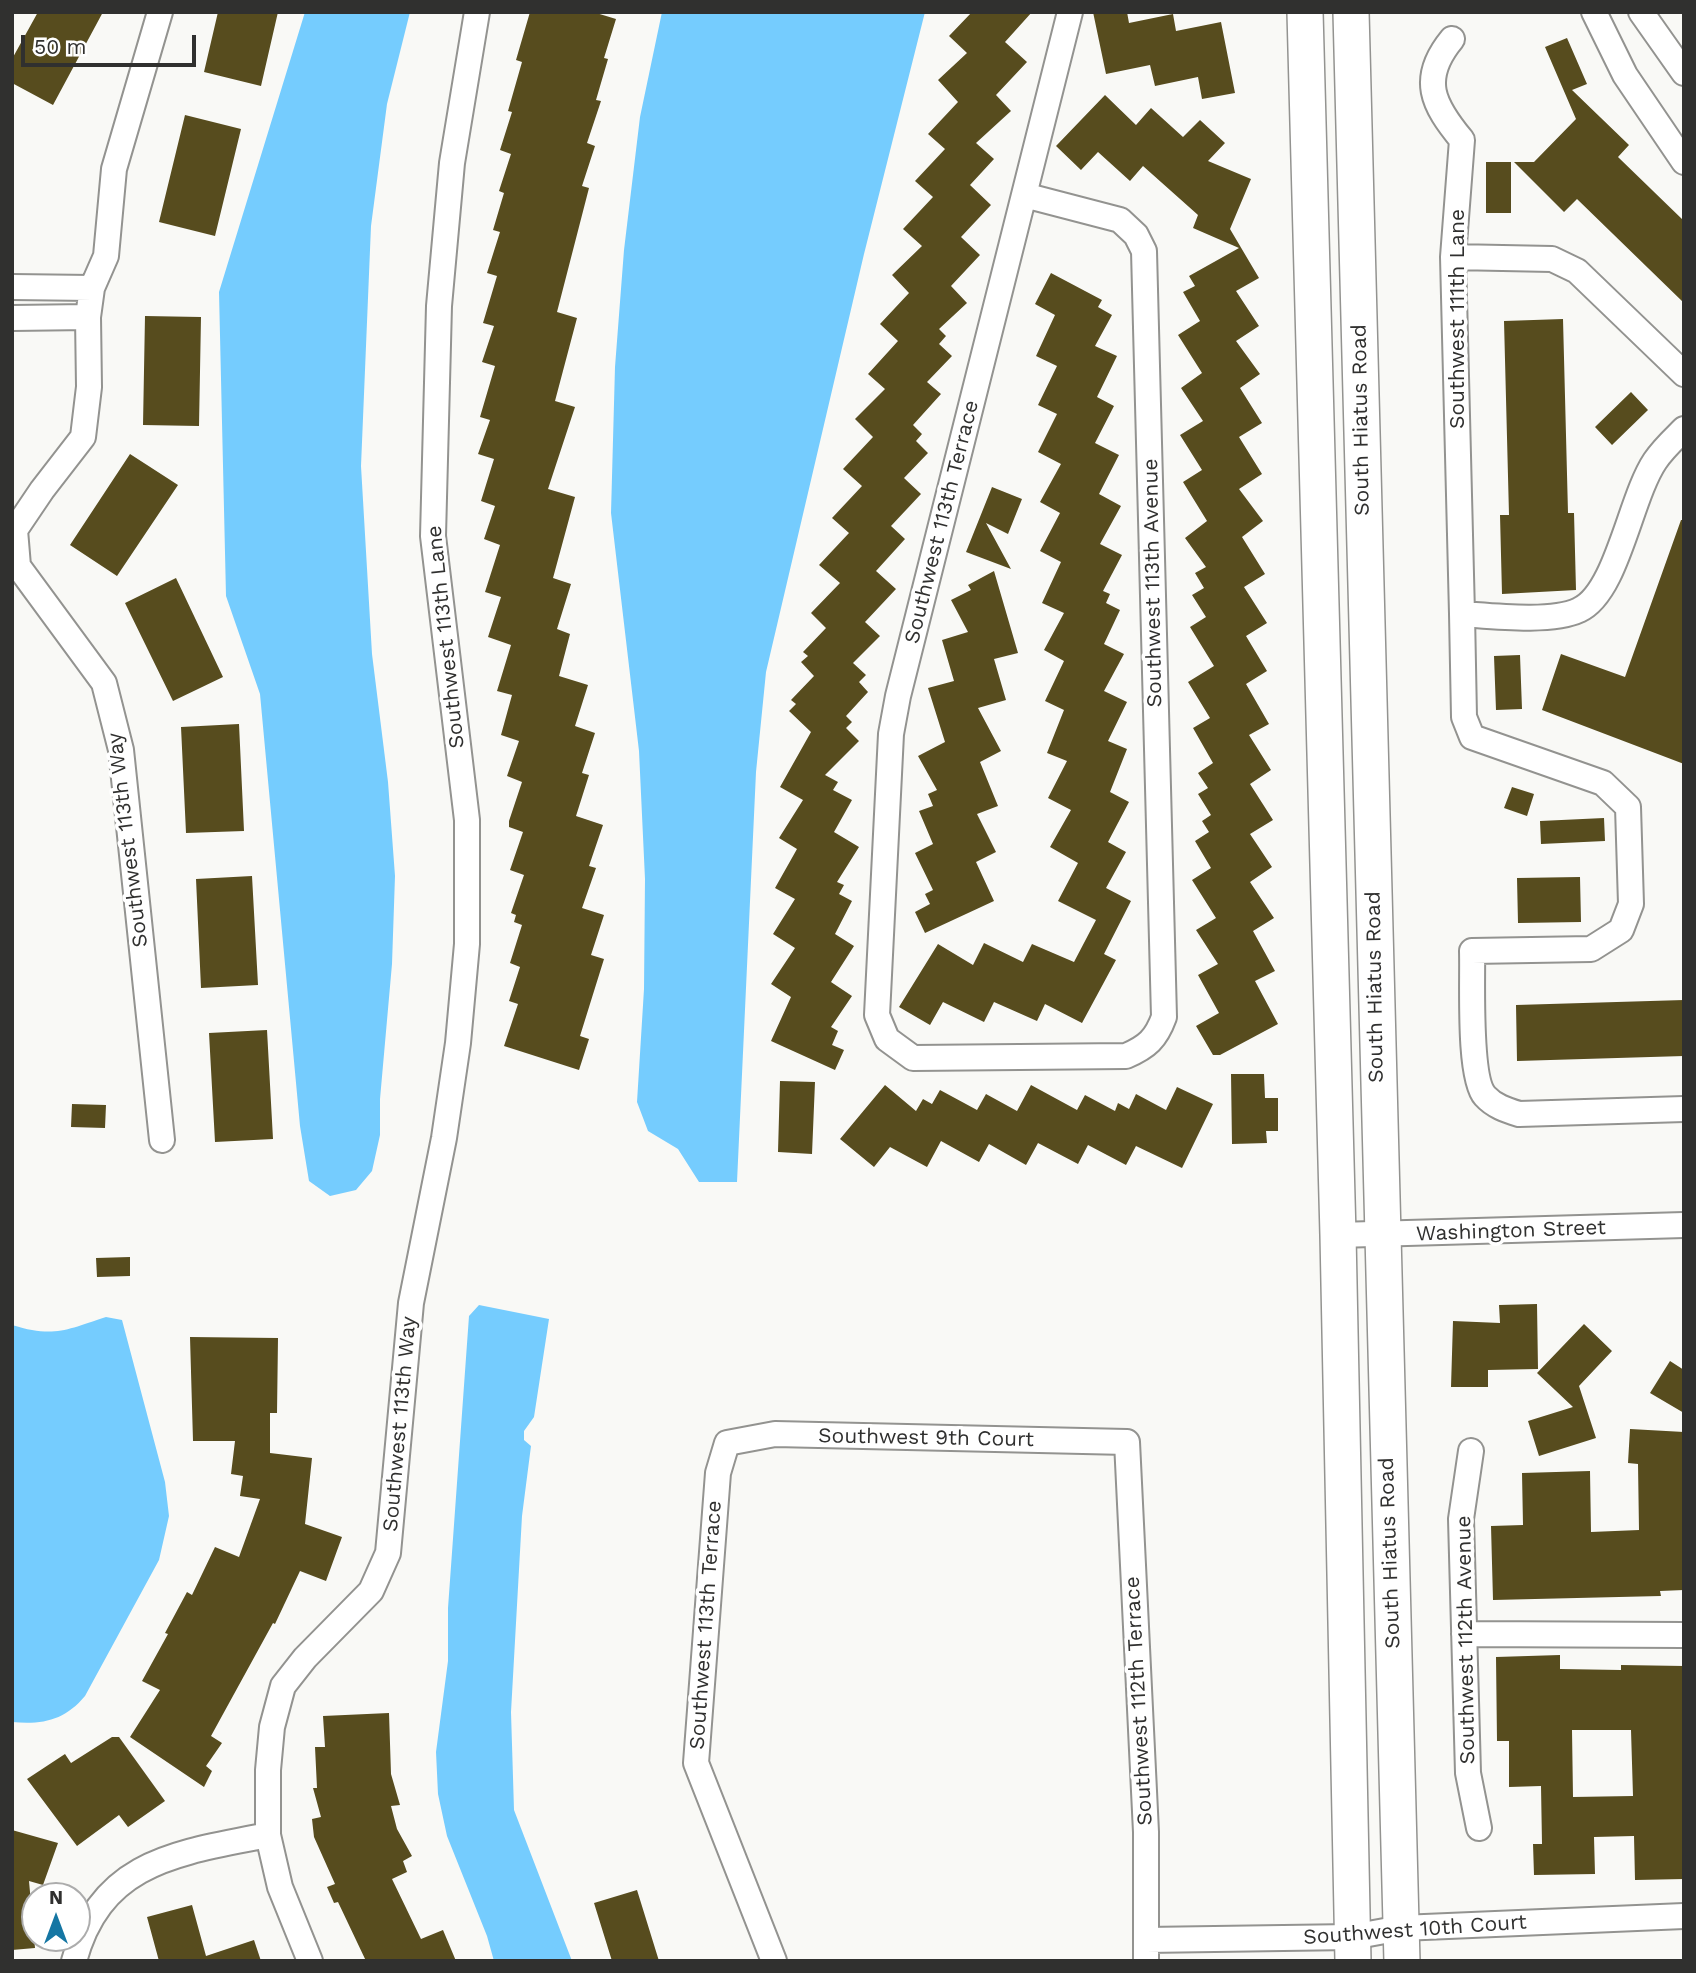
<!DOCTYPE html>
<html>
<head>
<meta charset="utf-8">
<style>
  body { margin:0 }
  #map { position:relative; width:1696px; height:1973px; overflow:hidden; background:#f9f9f6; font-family:"Work Sans",sans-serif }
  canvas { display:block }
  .frame { position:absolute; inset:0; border:14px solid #30302f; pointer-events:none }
  .north { position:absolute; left:21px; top:1882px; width:70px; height:70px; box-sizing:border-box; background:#fff; border:2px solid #acacac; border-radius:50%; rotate:0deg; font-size:19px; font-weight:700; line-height:28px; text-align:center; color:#30302f }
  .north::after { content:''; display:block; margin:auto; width:24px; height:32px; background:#1576a3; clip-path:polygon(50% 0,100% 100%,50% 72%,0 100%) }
  .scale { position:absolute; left:21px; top:35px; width:175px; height:32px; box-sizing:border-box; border:4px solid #30302f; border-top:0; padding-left:9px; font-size:21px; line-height:24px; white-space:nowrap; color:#30302f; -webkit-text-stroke:5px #fff; paint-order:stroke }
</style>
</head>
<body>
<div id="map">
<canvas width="1696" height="1973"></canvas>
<div class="frame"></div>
<div class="north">N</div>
<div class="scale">50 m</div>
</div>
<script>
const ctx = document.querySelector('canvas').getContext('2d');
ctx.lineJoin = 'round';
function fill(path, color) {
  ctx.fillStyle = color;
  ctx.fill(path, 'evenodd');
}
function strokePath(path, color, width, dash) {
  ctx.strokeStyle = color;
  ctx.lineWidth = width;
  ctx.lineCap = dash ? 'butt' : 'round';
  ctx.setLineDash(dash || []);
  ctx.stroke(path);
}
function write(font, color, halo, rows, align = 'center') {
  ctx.font = font + ' "Work Sans",sans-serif';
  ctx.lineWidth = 7;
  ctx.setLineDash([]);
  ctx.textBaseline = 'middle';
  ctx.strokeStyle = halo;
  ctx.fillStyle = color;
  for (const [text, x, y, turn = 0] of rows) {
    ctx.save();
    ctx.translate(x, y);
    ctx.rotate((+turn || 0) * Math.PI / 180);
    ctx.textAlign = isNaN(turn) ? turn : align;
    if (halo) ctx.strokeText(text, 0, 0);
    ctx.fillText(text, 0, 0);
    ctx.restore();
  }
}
fill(new Path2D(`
  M305 12H410L387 104 371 226 361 466 372 654 388 782 395 876 392 964 380 1099V1135L372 1171 356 1190 330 1196 309 1181 300 1126 260 694 226 596 219 292Z
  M662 12H925L864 254 766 672 756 772 737 1182H699L678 1149 648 1131 637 1102 644 989 645 879 639 751 611 513 615 367 624 250 640 117Z
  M479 1305 549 1319 534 1417 524 1431V1440L531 1446 522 1516 511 1712 514 1810 572 1961H494L487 1936 447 1836 438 1794 436 1752 448 1661V1608L469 1316Z
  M106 1317 122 1320 165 1482 169 1516 159 1560 85 1696C65 1720 43 1725 12 1722V1325C54 1338 66 1330 106 1317Z`), '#75ccfe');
fill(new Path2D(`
  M38 12H103L53 105 12 83V59Z
  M218 12H278L261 86 204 72Z
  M530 12H593L616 19 604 58 608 59 596 100 601 101 587 143 595 146 582 186 589 188 557 312 577 318 555 401 575 407 548 489 575 497 553 578 571 584 557 629 570 634 559 676 588 685 575 726 595 733 582 773 589 775 576 816 603 825 589 866 596 868 582 908 604 915 591 955 604 959 580 1036 589 1039 579 1070 504 1046 518 1004 509 1001 520 967 510 963 522 925 514 922 516 915 511 913 524 875 510 870 523 832 509 827V821L522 782 507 776 519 741 501 735 512 695 497 691 511 645 488 637 501 597 485 592 500 545 484 539 495 506 481 501 494 459 478 454 490 420 480 417 495 366 482 362 494 326 483 323 497 276 487 273 500 232 493 230 504 193 499 191 511 154 500 150 512 112 508 111 522 62 516 60Z
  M972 12H1032L1005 42 1027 62 996 95 1011 111 976 143 994 159 970 185 991 205 961 237 980 255 951 286 967 303 939 329 946 336 939 344 952 356 927 382 941 394 913 425 922 434 916 441 928 453 904 478 921 494 891 526 905 539 876 571 896 589 865 622 880 636 853 663 866 675 859 682 868 692 846 716 852 722 846 728 859 741 825 775 838 782 833 790 852 800 834 832 859 847 837 882 844 885 839 894 852 901 835 934 854 946 831 982 852 996 831 1027 838 1031 832 1045 844 1050 835 1070 771 1041 791 997 771 984 795 948 773 934 795 899 775 888 797 849 779 838 803 800 780 787 811 732 789 711 796 704 791 700 814 676 801 662 808 656 803 652 826 628 811 613 840 583 819 565 849 533 832 518 862 486 843 469 873 437 855 419 885 389 868 374 898 341 880 324 909 293 892 275 922 246 903 229 933 197 915 181 945 149 928 134 958 102 938 80 967 53 949 36Z
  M1093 12H1127L1129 23 1173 14 1176 31 1221 22 1235 93 1202 99 1198 77 1155 86 1150 65 1106 74Z
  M1567 38 1587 84 1572 90 1629 145 1618 157 1684 221V303L1577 199 1564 212 1514 162H1534L1576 119 1545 47Z
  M1105 95 1136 125 1151 108 1183 137 1200 120 1225 143 1208 161 1251 179 1230 229 1259 278 1236 291 1259 326 1236 341 1260 374 1240 388 1262 423 1239 437 1262 474 1239 489 1263 521 1242 537 1265 574 1244 587 1267 623 1246 636 1267 671 1246 684 1269 724 1249 735 1271 770 1250 784 1273 820 1250 834 1272 867 1250 882 1274 918 1253 931 1275 971 1255 981 1278 1024 1220 1055H1213L1196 1026 1219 1013 1198 975 1218 964 1196 930 1216 918 1192 880 1211 868 1195 841 1209 832 1202 821 1211 815 1198 794 1208 788 1198 773 1213 763 1193 728 1210 718 1188 682 1214 666 1190 627 1206 617 1192 595 1204 588 1195 573 1206 567 1185 538 1207 521 1183 482 1202 470 1180 435 1203 421 1181 388 1202 373 1178 335 1200 321 1183 292 1195 286 1189 276 1239 248 1193 228 1198 215 1143 166 1130 181 1098 152 1081 170 1056 146Z
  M185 115 241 129 215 236 159 222Z
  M1486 162H1511V213H1486Z
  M1051 273 1102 300 1098 307 1112 315 1095 346 1117 356 1097 397 1114 406 1095 443 1119 455 1099 494 1121 506 1100 544 1122 555 1103 591 1110 594 1106 603 1120 610 1104 644 1124 654 1104 691 1127 702 1108 741 1127 749 1110 792 1129 802 1108 842 1126 852 1106 888 1131 901 1104 954 1116 960 1082 1023 1045 1004 1037 1021 994 1002 984 1022 943 1002 930 1025 899 1007 938 944 973 965 984 943 1023 962 1032 944 1074 962 1096 920 1058 901 1078 863 1050 847 1071 810 1048 798 1067 761 1047 753 1064 710 1045 701 1064 661 1044 650 1064 613 1042 603 1061 562 1040 551 1060 513 1040 502 1061 464 1038 452 1057 414 1038 405 1057 366 1036 356 1055 315 1035 304Z
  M145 316 201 317 199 426 143 425Z
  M1563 319 1568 513H1574L1576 590 1502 594 1500 515H1509L1504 321Z
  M1631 392 1648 410 1612 445 1595 427Z
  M130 454 178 485 117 576 70 545Z
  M992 487 1022 499 1008 534 986 523 1011 569 966 552Z
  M1681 520H1684V764L1542 710 1561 654 1625 677Z
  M994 571 1018 653 994 659 1006 700 978 708 1001 751 980 762 998 806 977 814 996 852 976 862 994 901 925 933 915 912 930 904 925 894 933 890 915 853 933 844 919 811 933 806 928 794 937 790 918 756 945 742 928 688 954 681 942 640 968 632 951 600 971 590 968 585Z
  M176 578 223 677 173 701 125 603Z
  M1520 655 1522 709 1496 710 1494 656Z
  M239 724 244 831 186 833 181 727Z
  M1512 787 1534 794 1527 816 1504 808Z
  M1604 818 1605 841 1541 844 1540 821Z
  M252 876 258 985 201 988 196 879Z
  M1580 877 1581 922 1518 923 1517 878Z
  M1684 1000V1056L1517 1061 1516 1005Z
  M267 1030 273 1139 215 1142 209 1033Z
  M1231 1074H1264L1265 1098H1278V1131H1266L1267 1143 1232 1144Z
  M780 1081 815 1082 812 1154 778 1152Z
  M885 1085 916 1111 923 1099 932 1104 940 1090 977 1110 986 1094 1017 1111 1031 1085 1077 1110 1085 1095 1115 1111 1118 1103 1129 1109 1136 1094 1166 1110 1177 1087 1213 1104 1182 1168 1136 1146 1126 1165 1088 1145 1078 1164 1038 1143 1026 1165 989 1144 979 1162 941 1141 927 1167 890 1147 874 1167 840 1139Z
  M72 1104 106 1105 105 1128 71 1127Z
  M130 1257V1276L97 1277 96 1258Z
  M1537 1304 1538 1369 1488 1370V1387H1451L1453 1321 1500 1323 1499 1305Z
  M1584 1324 1612 1351 1579 1386 1596 1438 1539 1456 1528 1421 1573 1407 1537 1373Z
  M190 1337 278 1338 277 1413H270V1453L312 1458 305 1524 342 1537 326 1581 300 1571 275 1624 273 1623 211 1736 222 1743 206 1766 212 1771 204 1787 130 1737 160 1690 142 1681 168 1634 165 1633 187 1592 192 1595 215 1547 239 1557 260 1499 240 1496 243 1476 231 1474 235 1441H193Z
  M1670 1361 1684 1370V1413L1650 1393Z
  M1630 1429 1684 1432V1590L1660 1591 1661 1596 1493 1600 1491 1526 1523 1525 1522 1473 1590 1471 1591 1532 1639 1530 1638 1464 1628 1463Z
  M1560 1655V1669L1621 1670V1665L1684 1666V1879L1635 1880 1634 1836 1594 1837 1595 1874 1534 1875 1533 1844H1542L1541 1786 1509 1787V1741H1497L1496 1657ZM1572 1730H1631L1633 1796 1573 1797Z
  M389 1713 391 1774 400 1805 391 1806 397 1829 412 1856 403 1861 407 1872 392 1879 421 1939 443 1930 456 1961H366L338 1902 334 1903 327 1887 335 1884 314 1837 312 1819 321 1817 313 1788H317L315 1747H325L323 1716Z
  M112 1737H119L165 1801 128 1827 119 1815 77 1846 27 1779 65 1754 71 1763Z
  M12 1830 58 1843 43 1885 29 1881 35 1948 12 1950Z
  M637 1890 659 1961H612L594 1903Z
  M192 1905 206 1956 254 1940 261 1961H159L147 1917Z`), '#574c1e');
const minor = new Path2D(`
  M160 12 114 169 106 256 92 288 88 317 89 387 83 437 42 490 15 530 18 566 104 683 121 750 162 1140
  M1594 12 1625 75 1684 162
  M1641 12 1684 73
  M1452 39C1419 79 1433 105 1462 140L1453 257 1462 614
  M1024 195 1120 220 1136 235 1144 251 1164 1017C1156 1039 1147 1047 1126 1056L913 1058 887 1039 877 1015 891 734 898 696 1070 12
  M1453 257 1552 259 1577 271 1684 374
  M12 287 92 288
  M12 318 88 317
  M1684 429C1674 439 1663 449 1655 461 1630 498 1617 593 1579 610 1552 623 1492 616 1462 614L1464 717 1472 737 1603 783 1628 807 1631 904 1621 930 1591 949 1472 951C1473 980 1468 1077 1485 1096 1494 1106 1506 1110 1519 1114L1684 1109
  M1338 1235 1684 1225
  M1471 1451 1461 1519 1468 1773 1479 1828
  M1464 1634 1684 1635
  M1146 1940 1352 1937 1401 1928 1684 1916
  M74 1961C101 1860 179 1853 268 1835
  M310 1961 280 1887 268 1835V1770L272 1727 283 1686 305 1658 371 1591 388 1553 411 1303 444 1138 458 1043 467 944V820L433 536 439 306 452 163 477 12
  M774 1961 696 1763 718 1473 727 1443 775 1434 1127 1442 1146 1832V1961`);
const secondary = new Path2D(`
  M1305 12 1338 1235 1353 1961
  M1351 12 1402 1961`);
strokePath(minor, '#939390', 28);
strokePath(secondary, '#939390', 38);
strokePath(minor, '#fff', 24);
strokePath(secondary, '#fff', 35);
write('21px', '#30302f', '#fff', [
  ["Southwest 111th Lane",1458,319,-90],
  ["South Hiatus Road",1361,420,-91],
  ["Southwest 113th Terrace",942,522,-76],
  ["Southwest 113th Avenue",1153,583,-91],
  ["Southwest 113th Lane",446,637,-96],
  ["Southwest 113th Way",128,840,-97],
  ["South Hiatus Road",1375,987,-91],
  ["Washington Street",1511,1231,-2],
  ["Southwest 113th Way",400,1424,-85],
  ["Southwest 9th Court",926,1438,1],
  ["South Hiatus Road",1390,1553,-92],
  ["Southwest 113th Terrace",706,1625,-86],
  ["Southwest 112th Avenue",1466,1640,-91],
  ["Southwest 112th Terrace",1139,1701,-93],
  ["Southwest 10th Court",1415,1930,-4]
]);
</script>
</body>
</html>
